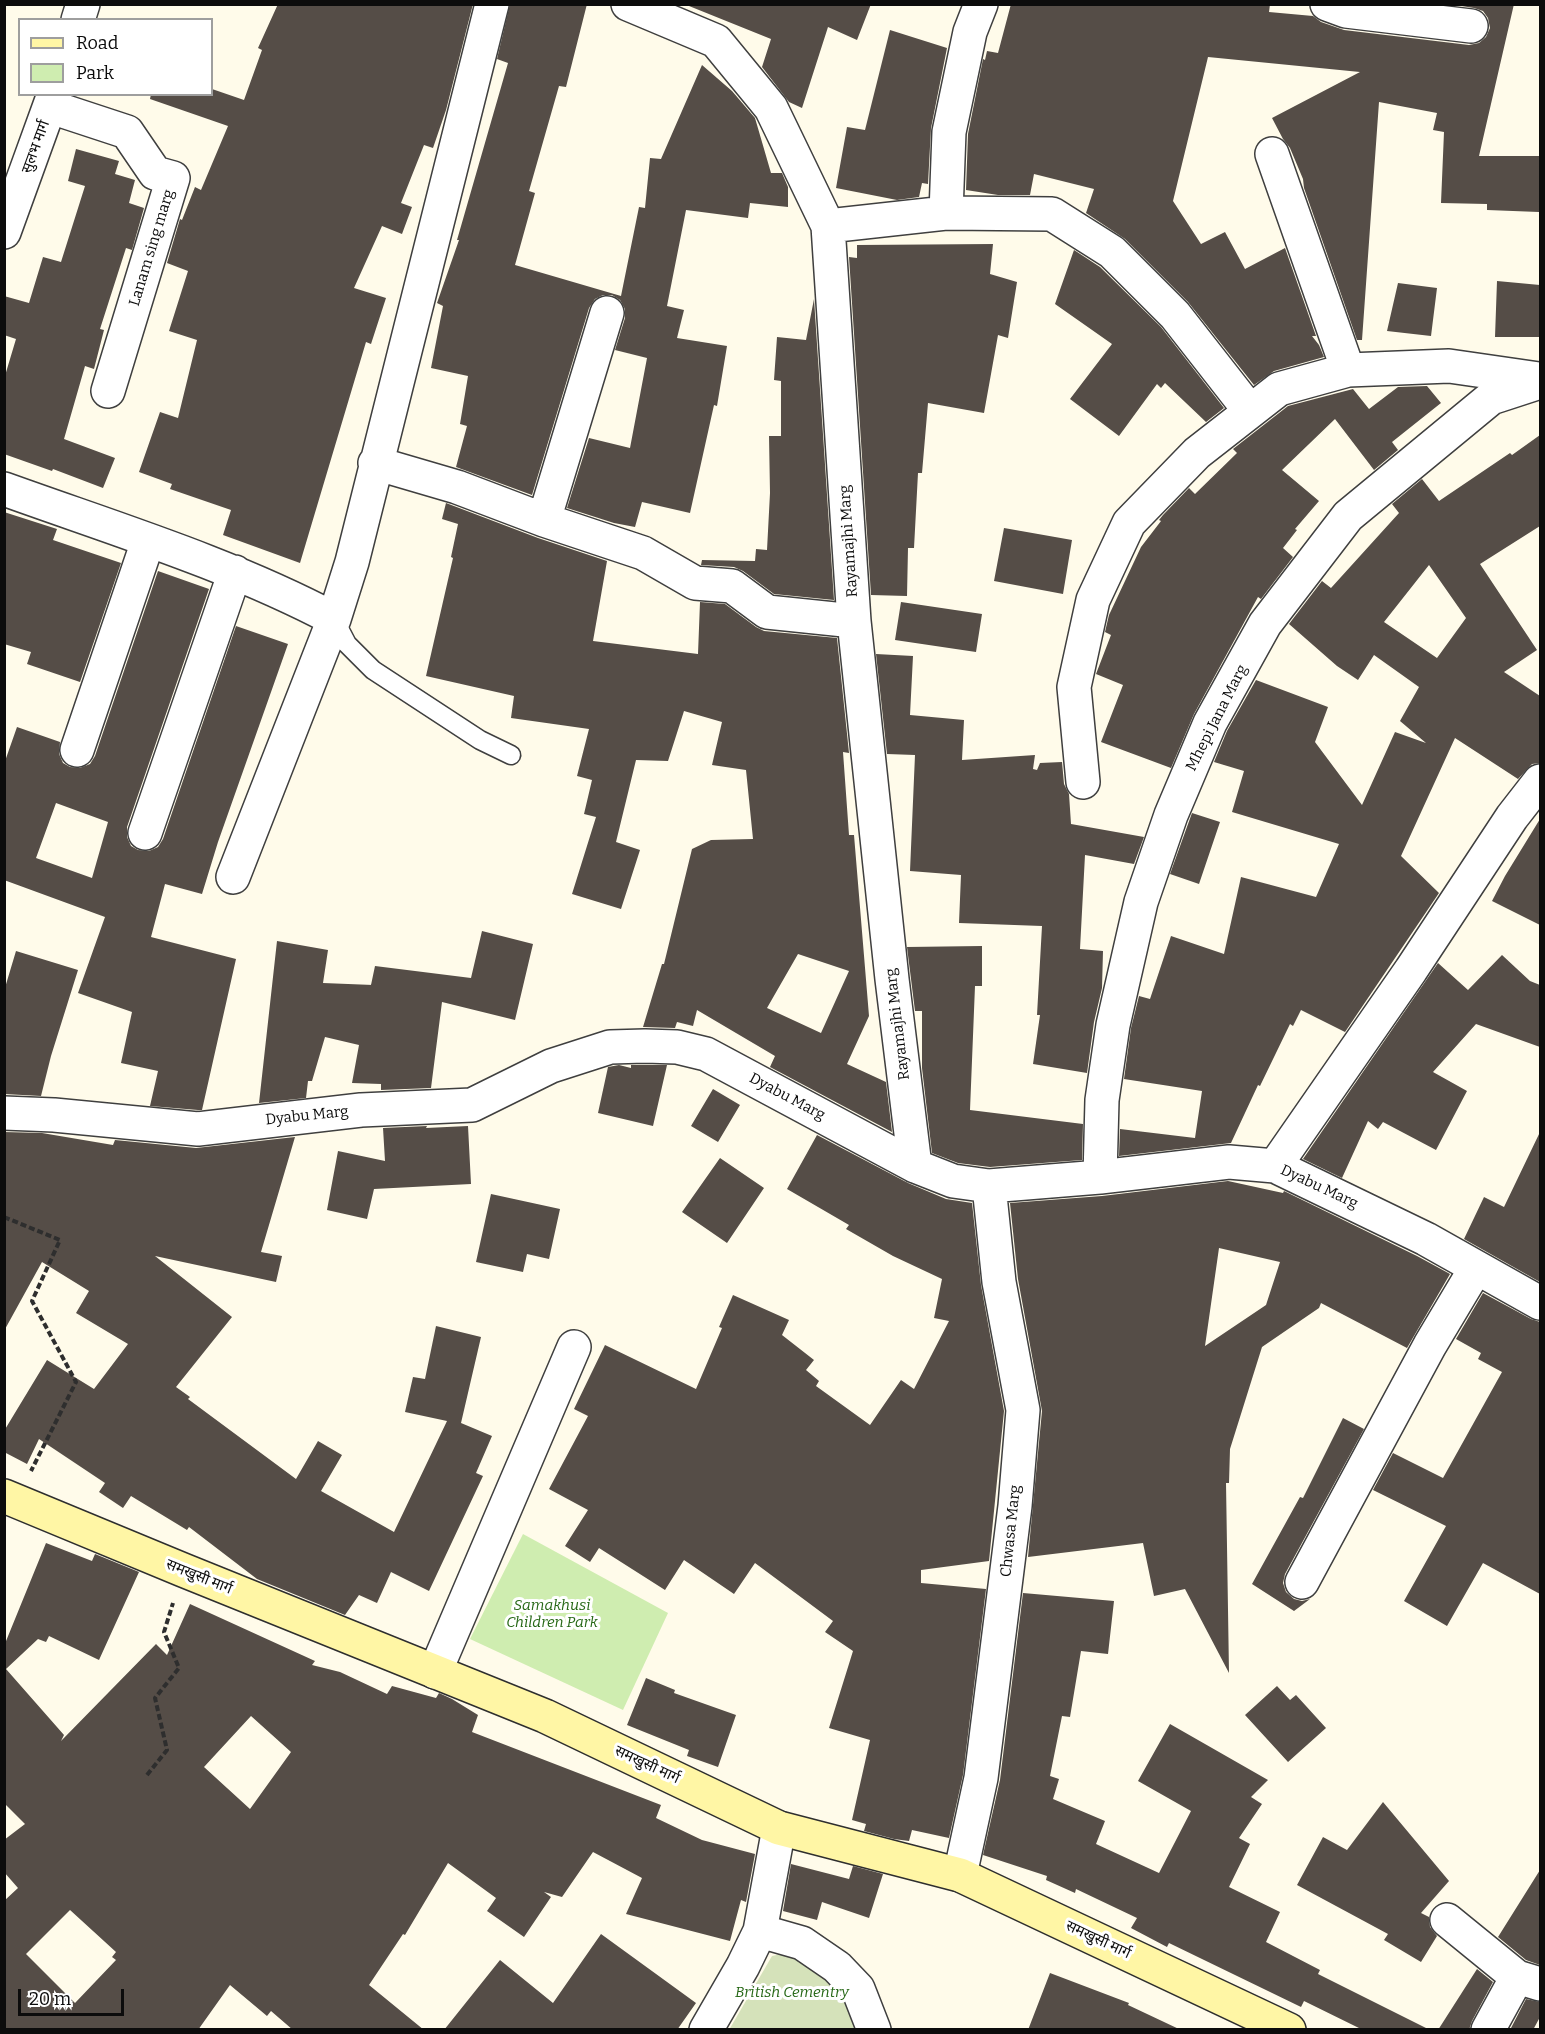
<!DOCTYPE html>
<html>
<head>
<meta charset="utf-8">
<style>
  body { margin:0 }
  #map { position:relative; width:1545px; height:2034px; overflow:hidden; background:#fffbea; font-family:Bitter,serif }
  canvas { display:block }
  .frame { position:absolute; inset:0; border:6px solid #0c0c0c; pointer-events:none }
  .legend { position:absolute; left:18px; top:18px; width:195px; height:78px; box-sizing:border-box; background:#fff; border:2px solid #9e9e9e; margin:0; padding:8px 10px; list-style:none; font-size:18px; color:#0c0c0c }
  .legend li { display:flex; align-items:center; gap:12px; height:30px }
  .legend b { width:30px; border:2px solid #9e9e9e }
  .scale { position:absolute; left:18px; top:1989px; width:106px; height:27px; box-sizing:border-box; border:3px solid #0c0c0c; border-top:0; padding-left:8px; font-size:18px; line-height:21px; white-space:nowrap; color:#0c0c0c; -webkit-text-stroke:4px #fff; paint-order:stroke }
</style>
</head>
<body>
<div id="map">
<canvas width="1545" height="2034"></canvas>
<div class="frame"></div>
<ul class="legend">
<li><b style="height:8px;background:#fff6a5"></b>Road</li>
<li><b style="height:16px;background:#cfedb0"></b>Park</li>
</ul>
<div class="scale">20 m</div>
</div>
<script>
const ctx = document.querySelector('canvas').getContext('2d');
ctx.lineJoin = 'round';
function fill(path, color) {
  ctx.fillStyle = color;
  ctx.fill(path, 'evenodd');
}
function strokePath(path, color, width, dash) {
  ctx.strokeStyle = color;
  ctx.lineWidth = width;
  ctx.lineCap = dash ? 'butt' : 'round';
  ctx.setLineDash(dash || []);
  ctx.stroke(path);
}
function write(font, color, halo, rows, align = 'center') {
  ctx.font = font + ' Bitter,"Noto Sans Devanagari",serif';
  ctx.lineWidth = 6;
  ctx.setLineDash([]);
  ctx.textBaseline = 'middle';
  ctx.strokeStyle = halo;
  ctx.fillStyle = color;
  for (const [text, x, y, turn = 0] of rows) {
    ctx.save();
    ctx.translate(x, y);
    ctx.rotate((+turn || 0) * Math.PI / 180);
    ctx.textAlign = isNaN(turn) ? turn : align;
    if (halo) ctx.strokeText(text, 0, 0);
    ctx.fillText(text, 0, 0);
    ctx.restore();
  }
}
fill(new Path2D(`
  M523 1534 668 1613 623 1710 470 1639Z`), '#cfedb0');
fill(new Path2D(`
  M786 1953 800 1957 841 1990 860 2030H729L772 1956Z`), '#d5e2ba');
fill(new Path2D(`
  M278 4H473L446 110 433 148 424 145 401 203 412 207 402 234 382 226 354 288 386 298 371 344 366 342 300 563 223 535 231 510 170 489 172 484 139 472 160 412 178 418 197 340 169 331 188 271 167 263 180 219 182 220 195 187 201 190 228 126 150 99 151 94H212V89L244 100 262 50 258 48Z
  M510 4H587L566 87 559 86 529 191 535 193 515 265 621 296 639 207 645 208 650 158 661 159 702 65 732 91 755 118 771 173H782L788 187V207L750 203 748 218 686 210 667 306 684 310 677 338 727 346 717 406 714 405 690 513 642 502 635 527 614 523 567 508 589 438 630 448 647 358 615 350 625 318V309L620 300 612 295H603L595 299 589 308 532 495 456 467 467 426 460 424 468 376 431 368 443 306 437 303 459 240H457L508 63 497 59Z
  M690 4H871L857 40 828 27 802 108 789 102 762 67 771 39 689 6Z
  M1011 4H1270L1269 12 1313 16 1321 22 1344 30 1469 45 1479 43 1486 37 1490 28 1488 18 1483 11 1474 8 1449 4H1514L1479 156H1540L1539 212 1487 210V204L1441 203 1444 132 1433 130 1437 113 1379 102 1362 340H1357L1304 188 1303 179 1290 148 1283 139 1272 118 1360 72 1208 57 1173 201 1201 244 1225 232 1245 269 1285 248 1316 336H1312L1319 345 1324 357 1274 371 1254 385 1188 302 1125 239 1086 213 1094 189 1034 174 1030 195H998L966 190 968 134 983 59 985 60 987 51 998 53Z
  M890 30 947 48 931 128 928 184 922 183 919 197 897 200 836 188 847 127 865 130Z
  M76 149 119 161 115 174 135 180 129 203 144 208 132 250 126 248 100 329 104 330 94 369 85 366 64 439 115 458 103 488 53 469 52 471 4 454V379L16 339 4 335V296L29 303 43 257 61 262 85 186 68 181Z
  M993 244 990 274 1017 282 1008 338 998 335 984 413 928 403 922 473H918L914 548H908L907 596 871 595 849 257 857 258V245Z
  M1074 250 1100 267 1161 327 1224 408 1206 422 1165 383 1161 388 1157 384 1119 436 1070 399 1112 344 1055 304Z
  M1497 281 1540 285V337H1495Z
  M1398 283 1437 288 1431 336 1387 331Z
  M814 299 834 600 774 594 743 571 734 567 701 565 702 560 755 561 756 549 767 550 770 493 769 436H781V381L774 380 777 337 806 340Z
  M1427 386 1441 403 1392 442 1398 450 1374 470 1335 419 1282 470 1319 501 1295 529 1297 530 1283 548 1293 557 1261 599 1258 597 1194 714 1171 768 1101 742 1123 685 1096 674 1111 635 1105 632 1109 615 1141 547 1161 521 1159 520 1163 515 1189 488 1195 494 1237 453 1233 449 1288 406 1353 389 1369 409 1398 387Z
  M1540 435V526L1480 564 1537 650 1504 672 1540 696V763L1532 764 1518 779 1455 738 1401 856 1439 893 1345 1032 1301 1010 1293 1026 1290 1024 1260 1086 1258 1085 1231 1143 1119 1156 1120 1129 1195 1138 1202 1091 1124 1079 1131 1028 1139 996 1150 999 1171 936 1224 954 1241 877 1316 897 1339 844 1232 812 1244 771 1214 762 1227 731 1256 680 1328 707 1315 742 1362 805 1395 732 1426 743 1400 721 1419 687 1374 655 1358 680 1337 666 1289 624 1322 581 1331 588 1399 513 1392 504 1422 479 1439 501 1510 453 1512 455ZM1429 565 1466 618 1437 658 1384 622Z
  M446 503 538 538 607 561 593 641 698 654 700 602 725 604 756 627 764 631 837 638 849 753 843 752 849 835H854L869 1016 847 1064 886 1082 892 1132 770 1067 775 1056 697 1010 693 1026 677 1022 675 1028 643 1027 662 964H664L692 849 711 840 753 839 746 770 712 765 722 722 684 711 668 761 636 760 616 842 640 850 621 909 572 894 596 817 584 814 592 780 577 776 589 729 511 718 514 696 426 676 453 558 451 557 458 524 442 519ZM798 954 849 971 821 1033 767 1008Z
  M4 512 57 529 53 540 121 563 80 682 27 664 31 652 4 644Z
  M1004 528 1072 540 1063 594 994 581Z
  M158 571 209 589 127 827V837L131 846 138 850 149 851 158 847 163 839 236 626 288 644 218 842 202 894 165 884 151 937 236 959 202 1110H198L150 1106 158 1071 121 1063 132 1012 78 993 105 917 4 880V764L17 727 60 742 59 754 63 763 70 767 80 768 90 764 95 756ZM56 803 108 822 92 878 36 858Z
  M901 602 982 614 976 652 895 640Z
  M876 654 913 656 910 715 964 720 962 760 1035 755 1033 769 1037 770 1040 763 1062 762 1064 784 1069 794 1071 824 1144 837 1134 864 1085 855 1080 949 1103 951 1102 988 1094 1022 1087 1073 1033 1064 1040 1015H1037L1042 926 959 923 961 875 910 871 915 755 887 754Z
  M1192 813 1220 822 1199 884 1170 874Z
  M1540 819V925L1492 901 1505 876Z
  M482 931 533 944 515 1020 442 1002 431 1088 381 1090V1084L352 1083 359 1045 325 1037 312 1081H308L306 1098 259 1103 277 941 328 950 323 983 373 985H371L375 966 471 978Z
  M982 946V986H975L970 1110 1083 1124 1082 1160 990 1167 958 1163 932 1153 922 1068V1011H915L907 947Z
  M16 951 78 970 51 1056 41 1096 4 1094V991Z
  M1502 955 1530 981 1540 985V1047L1476 1024 1433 1072 1467 1091 1436 1150 1383 1122 1378 1129 1368 1121 1342 1178 1303 1159 1438 963 1468 990Z
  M619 1065 631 1068V1065H667L653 1126 598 1113 608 1067Z
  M713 1089 740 1105 718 1142 691 1126Z
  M427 1126 426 1128 468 1126 471 1184 374 1189 367 1219 327 1210 338 1151 385 1161 383 1128Z
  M4 1132 42 1133 113 1145 115 1140 196 1148 295 1137 261 1252 282 1256 276 1282 155 1256 232 1317 176 1387 190 1397 188 1399 296 1479 318 1441 342 1455 321 1491 394 1532 447 1421 405 1412 413 1377 425 1379 436 1326 481 1337 461 1423 492 1436 476 1473 483 1476 429 1591 391 1572 377 1603 359 1595 345 1615 257 1579 189 1527 187 1530 131 1496 123 1508 99 1492 105 1483 39 1439 27 1464 4 1452V1431L47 1360 94 1389 128 1344 76 1313 89 1291 42 1262 4 1331Z
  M1540 1132V1282L1464 1239 1484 1197 1504 1207Z
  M817 1135 908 1183 946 1199 972 1203 981 1285 1004 1411 989 1561 921 1570V1583L986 1589 963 1775 949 1838 912 1830 909 1841 894 1839 864 1831 866 1824 852 1820 870 1740 829 1728 853 1651 825 1632 833 1621 755 1563 734 1594 684 1560 665 1590 599 1548 590 1562 565 1546 588 1510 549 1489 588 1416 574 1409 605 1345 696 1389 722 1328 719 1327 733 1295 789 1320 782 1335 814 1360 806 1370 819 1381 816 1386 870 1425 901 1380 914 1389 949 1321 934 1318 942 1279 893 1256 846 1229 849 1225 787 1189Z
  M720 1158 764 1188 727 1243 682 1212Z
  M1228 1181 1283 1193 1284 1191 1417 1256 1450 1274 1407 1348 1321 1303 1319 1308 1262 1347 1230 1449 1229 1483H1226L1229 1673 1185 1589 1154 1596 1143 1543 1028 1557 1042 1411 1018 1279 1010 1203 1102 1196ZM1219 1248 1280 1262 1266 1305 1205 1346Z
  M491 1194 560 1209 549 1259 527 1254 523 1272 476 1262Z
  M1483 1293 1531 1319 1540 1322V1594L1483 1563 1447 1626 1404 1601 1446 1526 1373 1490 1393 1453 1443 1478 1502 1372 1478 1359 1481 1353 1456 1339Z
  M1343 1418 1364 1429 1285 1574 1283 1583 1286 1592 1294 1599 1302 1601 1310 1599 1294 1611 1252 1584 1300 1497 1303 1498Z
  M46 1543 92 1561 95 1554 139 1572 99 1660 49 1636 46 1642 38 1639 6 1669 64 1735 61 1741 156 1644 167 1655 190 1604 315 1661 312 1665 340 1672 387 1694 392 1686 436 1698 439 1693 452 1699 478 1715 472 1732 661 1805 656 1818 702 1840 755 1854 746 1902 741 1900 730 1941 626 1914 642 1878 593 1852 562 1897 544 1892 551 1897 524 1937 487 1911 496 1898 448 1863 405 1935 403 1934 369 1985 424 2030H293L271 2011 267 2016 230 1985 198 2030H4V1901L18 1888 4 1872V1840L25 1824 4 1803V1646ZM251 1716 291 1752 250 1809 204 1767ZM70 1910 116 1952 112 1957 116 1960 75 2003 26 1954Z
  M1023 1593 1114 1601 1108 1654 1081 1651 1070 1717 1062 1716 1050 1776 1059 1779 1053 1799 1105 1821 1096 1844 1159 1873 1191 1811 1138 1781 1170 1724 1268 1780 1251 1797 1262 1804 1239 1838 1250 1844 1229 1887 1280 1912 1266 1942 1320 1970 1318 1974 1430 2030H1363L1304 2001 1301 2007 1169 1943 1167 1947 1131 1928 1137 1918 1076 1889 1075 1893 1046 1880 1047 1876 983 1855 1000 1780Z
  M646 1678 675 1690 674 1693 736 1715 718 1767 687 1756 689 1750 627 1725Z
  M1277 1686 1290 1700 1296 1695 1326 1728 1288 1762 1245 1715Z
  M1383 1802 1449 1881 1421 1913 1429 1917 1430 1927 1437 1936 1421 1962 1384 1940 1388 1934 1297 1885 1323 1837 1347 1850Z
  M791 1864 849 1879 853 1866 883 1874 869 1918 822 1902 817 1920 783 1911Z
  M1540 1870V1965L1526 1960 1498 1937Z
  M601 1934 696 2003 677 2030H444L500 1960 553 2003Z
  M1477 1969 1493 1982 1472 2021 1469 2030H1438Z
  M1050 1973 1129 2003 1128 2005 1181 2030H1028Z
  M1526 1999 1540 2002V2017L1533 2030H1510Z`), '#554d47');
const service = new Path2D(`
  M334 619 347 644 373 670 480 740 511 755`);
const minor = new Path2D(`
  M628 4 716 41 771 108 828 226 854 621 892 979 915 1166
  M1327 4 1346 11 1471 26
  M78 20 83 4
  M51 107 127 132 155 173 173 178 108 391
  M1272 154 1348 370
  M946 213 949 132 970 32 981 4
  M828 226 946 213 1052 214 1112 252 1175 315 1250 411
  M4 232 54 94
  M375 463 457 487 544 520 643 553 695 583 732 586 767 612 854 621
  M4 489C115 529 230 564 334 619L352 562 492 4
  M544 520 607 313
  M77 750 148 541
  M1083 782 1074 687 1093 600 1129 523 1197 453 1279 389 1348 370 1449 366 1539 379
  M145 833 235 572
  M233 877 334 619
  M4 1113 54 1115 198 1129 361 1110 472 1105 551 1066 610 1047 645 1046 677 1047 706 1054 915 1166 953 1181 989 1186 1100 1177 1229 1162 1275 1166 1426 1239 1540 1303
  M1275 1166 1411 970 1512 817 1540 781
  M1100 1177 1102 1100 1113 1025 1141 902 1171 815 1210 723 1265 624 1348 516 1491 398 1540 382
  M1302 1582 1430 1345 1476 1268
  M435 1672 574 1347
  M960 1875 981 1778 1015 1506 1023 1410 999 1282 989 1186
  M1447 1920 1517 1977
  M760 1931 802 1943 837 1967 858 1989 874 2030
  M706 2030 743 1966 760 1931 779 1828
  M1488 2030 1517 1977 1540 1984`);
const secondary = new Path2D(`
  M4 1496 183 1570 545 1716 779 1828 960 1875 1289 2030`);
strokePath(service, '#3f3f3f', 21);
strokePath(minor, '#3f3f3f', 36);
strokePath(secondary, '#2e2e2e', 36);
strokePath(new Path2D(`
  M4 1217 60 1240 32 1301 76 1382 31 1471
  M147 1775 167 1750 155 1698 179 1668 164 1632 173 1603`), '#2e2e2e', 4, [6, 3]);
strokePath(service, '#fff', 18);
strokePath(minor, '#fff', 33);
strokePath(secondary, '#fff6a5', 33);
write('15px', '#0c0c0c', '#fff', [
  ["सुलभ मार्ग",36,147,-70],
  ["Lanam sing marg",152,248,-73],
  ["Rayamajhi Marg",849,541,-94],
  ["Mhepi Jana Marg",1217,718,-63],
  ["Rayamajhi Marg",898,1024,-97],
  ["Dyabu Marg",787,1097,28],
  ["Dyabu Marg",307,1116,-6],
  ["Dyabu Marg",1319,1187,25],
  ["Chwasa Marg",1011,1531,-84],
  ["समखुसी मार्ग",199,1577,22],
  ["समखुसी मार्ग",647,1765,25],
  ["समखुसी मार्ग",1098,1940,25]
]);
write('italic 15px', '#276817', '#fff', [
  ["Samakhusi",552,1606],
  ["Children Park",552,1623],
  ["British Cementry",792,1993]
]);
</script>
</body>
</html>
